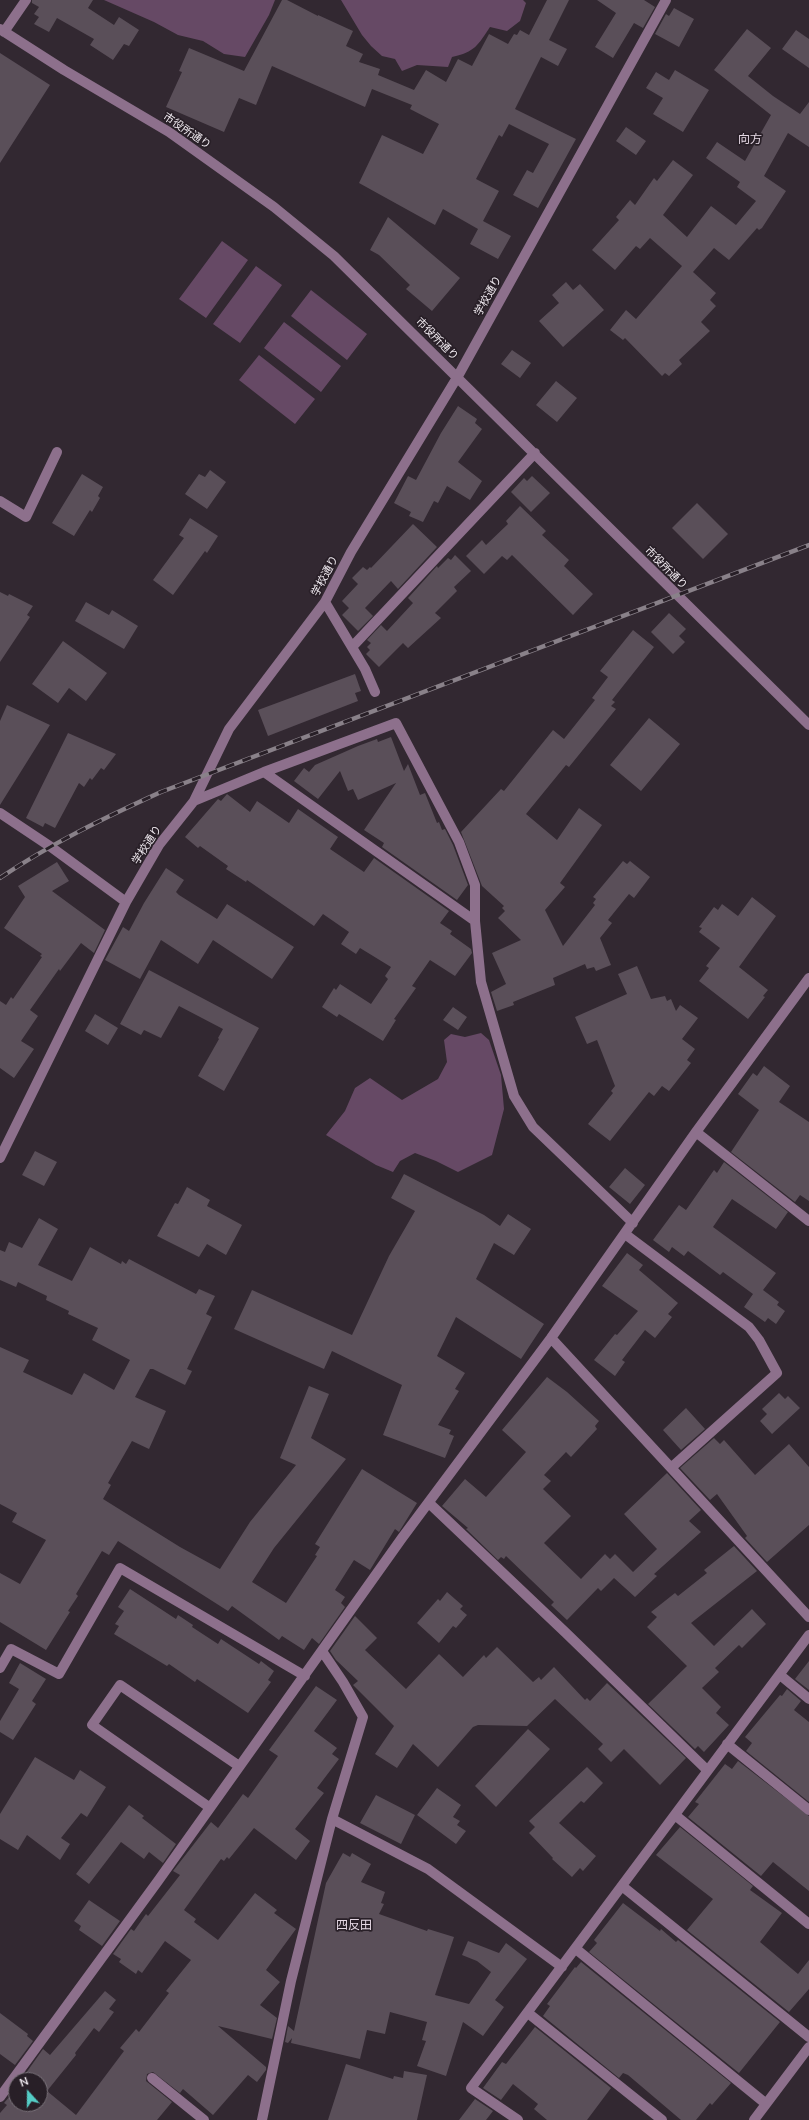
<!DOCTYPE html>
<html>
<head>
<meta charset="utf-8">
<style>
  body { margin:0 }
  #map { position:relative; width:809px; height:2120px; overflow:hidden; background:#322831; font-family:Mulish,sans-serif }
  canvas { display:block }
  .north { position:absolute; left:8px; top:2072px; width:40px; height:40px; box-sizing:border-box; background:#281f27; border:1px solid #787178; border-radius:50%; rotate:339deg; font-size:11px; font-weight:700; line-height:16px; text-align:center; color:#f1ebf1 }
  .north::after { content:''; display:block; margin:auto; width:14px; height:18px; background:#54cdc6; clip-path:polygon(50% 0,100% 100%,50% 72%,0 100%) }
</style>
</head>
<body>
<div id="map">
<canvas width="809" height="2120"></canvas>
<div class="north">N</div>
</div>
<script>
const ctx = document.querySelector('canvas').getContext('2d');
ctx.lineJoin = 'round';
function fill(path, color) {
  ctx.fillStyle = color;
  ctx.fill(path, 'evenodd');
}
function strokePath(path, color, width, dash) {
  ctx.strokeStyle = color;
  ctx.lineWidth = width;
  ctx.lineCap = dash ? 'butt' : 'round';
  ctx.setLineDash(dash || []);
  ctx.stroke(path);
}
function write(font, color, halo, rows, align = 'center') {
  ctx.font = font + ' Mulish,"Noto Sans JP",sans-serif';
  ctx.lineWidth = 3.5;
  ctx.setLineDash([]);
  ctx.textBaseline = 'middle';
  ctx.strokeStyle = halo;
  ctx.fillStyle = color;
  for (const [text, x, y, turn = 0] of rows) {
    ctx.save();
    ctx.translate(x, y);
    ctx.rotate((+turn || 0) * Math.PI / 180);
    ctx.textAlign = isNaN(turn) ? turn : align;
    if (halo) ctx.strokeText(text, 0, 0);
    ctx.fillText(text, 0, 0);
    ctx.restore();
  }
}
fill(new Path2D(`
  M104 0H275L269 15 245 57 224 54 203 41 178 35 154 22Z
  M341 0H523L526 3 520 21 507 31 490 27C478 45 475 52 452 57L448 67 417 65 402 71 395 59 382 56 371 46 362 35Z
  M222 241 248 260 206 318 179 299Z
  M256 266 282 285 240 343 213 324Z
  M311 290 367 334 347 360 291 316Z
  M284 322 341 366 321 392 264 348Z
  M259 355 315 399 295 424 239 380Z
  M481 1033 489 1040 501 1075 504 1109 492 1155 458 1172 436 1161 415 1153 400 1161 393 1172 376 1165 326 1135 345 1111 355 1088 370 1078 402 1100 438 1079 447 1062 444 1040 451 1034 465 1037Z`), '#664965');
fill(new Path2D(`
  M32 0H93L88 8 114 25 119 17 139 30 129 46 124 44 113 60 90 45 94 39 57 18 49 32 34 24 39 17 34 14 39 7 32 3Z
  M282 0H287L318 16V15L353 31 346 46 363 54 359 62 380 69 378 75 414 90 426 70 446 82 458 59 472 66 489 34 508 44 514 34 517 35 520 30 529 35 547 0H569L549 40 567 49 558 66 541 57 515 109 576 139 538 208 513 195 527 170 533 173 549 144 509 124 502 137 499 135 476 179 499 191 483 221 511 236 498 259 470 244 478 229 443 209 435 225 359 183 382 135 423 154 439 124 410 109 412 105 372 89 365 107 272 66 256 105 239 98 224 132 166 107 182 72 179 71 189 48 244 71Z
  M597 0H644L655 7 643 28 634 23 613 58 595 47 616 13Z
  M674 8 694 19 679 47 655 34 666 14 669 16Z
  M747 29 771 48 748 76 773 96 800 114 809 102V147L788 133 764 176 786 191 762 228 759 230 757 228 729 260 714 248 693 272 716 293 710 300 716 306 701 322 710 331 679 360 682 364 669 376 665 373 662 376 625 338 623 340 610 330 626 310 636 319 682 266 650 238 640 249 636 246 615 270 592 250 619 220 616 217 630 200 635 205 654 178 657 181 673 160 693 175 663 215 687 237 711 206 736 225 756 201 737 187 740 182 706 158 717 142 745 161 771 115 714 70Z
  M796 30 809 39V68L782 49Z
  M0 53 50 85 0 163Z
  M675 70 709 90 683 132 653 114 663 98 646 88 656 72 669 80Z
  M626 127 646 141 636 155 616 141Z
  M388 217 460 278 432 311 406 289 410 285 379 255 370 250Z
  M566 282 573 290 580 284 604 310 563 347 539 321 559 303 552 295Z
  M512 350 531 363 520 378 501 364Z
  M556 381 577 398 557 422 536 405Z
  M458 406 477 419 475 423 482 429 458 462 482 481 470 500 447 486 438 503 434 501 423 522 409 516 411 512 394 503 408 476 416 480 441 433Z
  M210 470 226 482 207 509 185 494 199 474 205 477Z
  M82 474 103 487 98 496 100 498 92 512 90 510 74 536 52 523Z
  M532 476 550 493 531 512 511 492 524 478 527 481Z
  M697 503 728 534 703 559 672 528Z
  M520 506 546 531 542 535 569 560 564 566 593 594 573 615 512 555 507 560 502 556 484 574 466 556 482 540 486 545 508 524 506 521Z
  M190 518 218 536 207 553 205 551 173 595 153 580 184 538 179 535Z
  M413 524 437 547 398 589 391 581 365 608 373 616 358 631 342 615 349 608 342 601 358 584 352 578 363 567 367 570 370 567 371 568Z
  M455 555 471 571 454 587 457 591 435 613 441 618 408 648 403 643 379 667 366 654 370 650 367 647 371 643 367 640 381 625 387 631 413 603 408 598 437 566 438 568 448 558 451 560Z
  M0 592 8 596 9 594 33 606 27 615 30 617 0 662Z
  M86 602 109 615 112 610 138 626 124 649 75 621Z
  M669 613 686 629 679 636 685 642 673 654 651 632Z
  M633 630 654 647 612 700 615 702 611 706 616 709 569 767 566 765 526 814 557 840 579 808 602 825 560 883 565 887 545 910 563 946 595 905 593 903 596 899 593 897 623 861 627 864 630 861 650 877 634 898 629 894 608 920 612 923 600 938 611 965 596 971 594 967 587 969 585 964 553 978 555 985 513 1002 514 1005 497 1011 491 992 506 984 492 953 521 940 498 918 505 911 502 908 504 906 482 886 461 832 501 789 504 791 553 730 564 739 595 700 592 698 608 677 600 671Z
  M63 641 107 673 86 701 69 688 58 703 32 684Z
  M355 674 361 691 355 693 358 701 268 736 258 710Z
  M7 705 50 725 0 805V721Z
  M649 718 680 744 641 791 610 765Z
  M68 733 116 754 104 770 101 768 92 780 90 778 84 787 79 783 55 828 45 823 43 827 26 818Z
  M391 737 404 771 408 764 420 795 425 793 437 823 439 822 442 830 445 829 453 845 468 885 457 900 382 847 384 843 364 830 396 783 358 800 353 789 348 791 340 771 318 799 294 781 304 768 309 772 315 765 358 746 377 739 378 742Z
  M227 794 250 812 257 801 289 823 298 809 338 837 330 849 364 872 374 858 449 911 440 923 452 931 450 934 471 949 472 953 455 976 430 960 412 986 416 988 394 1019 396 1020 383 1041 339 1014 337 1017 322 1007 334 988 336 990 340 984 371 1004 388 979 385 976 391 967 360 948 356 954 341 944 349 932 323 914 314 926 247 880 246 882 226 869 228 866 200 846 198 848 185 837 218 799 221 801Z
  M57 862 69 881 52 891 105 930 94 953 81 943 60 971 59 969 30 1010 38 1016 21 1041 34 1049 14 1078 0 1068V1001L6 1005 11 997 13 999 42 957 40 956 42 954 4 928 25 897 18 886Z
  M166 868 184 880 176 892 179 895 217 919 227 904 294 947 272 979 213 940 198 964 161 940 140 979 105 960 123 927 129 931 144 903Z
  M752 897 776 916 739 967 768 990 763 996 765 997 748 1019 699 981 709 968 706 966 720 948 699 932 702 928 699 927 714 907 718 910 722 904 738 916Z
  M637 966 651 999 665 996 667 1001 671 999 676 1011 680 1005 698 1018 682 1039 695 1049 687 1060 691 1063 669 1091 662 1086 654 1096 649 1092 610 1141 588 1124 613 1093 611 1091 615 1086 597 1040 587 1044 575 1017 627 994 618 974Z
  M149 970 259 1028 224 1091 198 1076 219 1039 218 1038 223 1029 179 1006 161 1038 144 1030 141 1035 120 1024Z
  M453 1007 467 1017 458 1030 443 1020Z
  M95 1014 118 1028 108 1045 85 1031Z
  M764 1066 790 1086 779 1102 809 1122V1201L800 1195 795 1202 731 1152 759 1110 738 1094 753 1073 757 1076Z
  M35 1151 57 1162 44 1186 22 1175Z
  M724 1162 788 1212 776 1229 732 1199 713 1227 776 1273 763 1290 779 1302 777 1305 785 1311 776 1324 768 1318 765 1322 744 1307 753 1294 723 1272 720 1275 688 1251 684 1256 672 1247 669 1252 653 1240 679 1205 686 1210 714 1170 717 1173Z
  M625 1168 645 1185 630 1204 609 1187Z
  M404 1174 484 1215 500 1226 508 1214 531 1229 514 1255 494 1243 476 1279 544 1324 521 1359 456 1317 437 1356 465 1373 455 1389 459 1391 438 1425 451 1430 449 1434 454 1436 445 1458 383 1435 402 1385 332 1351 324 1369 234 1329 252 1290 352 1335 389 1256 415 1211 391 1198Z
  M187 1187 210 1200 207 1206 242 1225 226 1255 207 1244 199 1257 157 1236 175 1203 178 1204Z
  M39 1218 58 1229 38 1265 72 1281 90 1247 121 1264 122 1261 126 1264 129 1259 196 1294 199 1289 215 1296 206 1314 212 1317 187 1369 192 1371 185 1385 153 1369H150L135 1397 166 1411 149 1449 132 1441 108 1483 111 1485 103 1499 180 1547 220 1569 250 1522 296 1465 280 1458 309 1386 329 1394 311 1438 346 1459 274 1548 252 1582 286 1603 317 1556 315 1555 320 1547 315 1544 362 1469 417 1503 399 1532 395 1529 370 1570 354 1560 335 1590 345 1597 341 1603 345 1607 319 1644 312 1638 304 1650 282 1636 279 1640 232 1606 228 1611 118 1541 109 1555 102 1551 76 1594 78 1596 68 1611 70 1612 46 1650 0 1622V1573L20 1584 46 1540 12 1522 17 1513 0 1504V1347L29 1360 23 1372 72 1395 84 1373 114 1390 130 1360 92 1340 98 1328 68 1314 69 1311 46 1300 47 1296 18 1282 16 1287 0 1280V1250L5 1252 9 1242 22 1248Z
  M627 1253 643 1265 639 1270 678 1303 668 1314 672 1317 655 1338 645 1330 622 1360 625 1362 615 1376 594 1360 615 1334 617 1335 638 1311 602 1286Z
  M547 1377 567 1392 599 1421 595 1426 597 1429 571 1457 566 1452 544 1475 551 1481 543 1489 571 1516 544 1543 581 1579 605 1554 610 1559 615 1554 633 1572 657 1549 624 1514 667 1473 701 1510 689 1521 701 1532 654 1574 657 1576 635 1597 614 1578 601 1591 598 1588 567 1620 551 1605 554 1602 506 1556 504 1559 501 1557 498 1560 466 1529 468 1528 442 1506 465 1479 486 1497 526 1452 502 1430Z
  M779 1393 785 1399 788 1396 800 1408 772 1434 760 1421 767 1414 762 1409Z
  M686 1408 705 1429 681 1450 663 1430Z
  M714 1438 720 1444 724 1440 755 1475 789 1444 809 1467V1525L767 1562 745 1538 747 1536 717 1494 710 1500 680 1468Z
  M734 1546 757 1571 691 1623 714 1646 752 1609 766 1624 742 1648 739 1645 715 1668 719 1672 702 1688 721 1707 716 1713 729 1725 704 1752 698 1746 695 1749 648 1704 687 1666 647 1627 657 1617 651 1612 675 1593 678 1596 707 1573 704 1570Z
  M130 1589 176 1619 178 1615 193 1625 192 1627 218 1644 221 1639 259 1664 261 1661 274 1671 268 1680 271 1682 248 1713 197 1679 195 1682 169 1664 167 1666 114 1634 119 1626 115 1624 124 1611 118 1607Z
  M447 1592 463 1606 460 1609 467 1615 456 1628 453 1626 439 1643 417 1623 438 1599 440 1601Z
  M355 1616 377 1638 365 1650 406 1689 439 1654 463 1677 484 1655 486 1658 497 1647 533 1682 539 1677 541 1680 554 1667 585 1700 587 1698 590 1701 607 1683 686 1758 660 1785 624 1749 611 1762 598 1749 603 1744 555 1699 527 1726 478 1725 473 1727 438 1767 413 1744 397 1768 375 1754 394 1726 353 1685 358 1681 336 1660 330 1651Z
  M809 1661V1690L795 1679Z
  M20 1663 46 1679 32 1701 36 1704 13 1740 0 1732V1721L19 1689 9 1683Z
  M316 1686 337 1700 314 1731 337 1748 332 1754 339 1759 317 1788 324 1793 295 1829 310 1841 296 1860 254 1828 229 1859 227 1857 224 1861 221 1859 184 1910 196 1919 194 1922 218 1940 255 1893 277 1910 274 1913 296 1929 266 1970 280 1982 260 2005 277 2018 272 2039 218 2026 266 2067V2070L257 2082 248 2075 213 2115 183 2089 180 2093 153 2072 147 2074 146 2081 172 2102 157 2120H0V2113L7 2105 4 2103 16 2089V2104H40V2080H24L28 2075 26 2073 43 2049 50 2055 105 1991 116 2000 109 2009 114 2012 99 2032 94 2028 75 2053 76 2055 47 2091 76 2115 124 2051 120 2048 136 2029 139 2032 169 1993 166 1991 191 1960 165 1941 142 1973 138 1970 136 1974 119 1962 121 1959 113 1954 131 1929 134 1931 146 1914 148 1916 180 1875 173 1871 211 1822 218 1828 243 1794 248 1798 278 1756 269 1750Z
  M787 1689 801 1701 794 1710 809 1722V1802L746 1751 752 1743 745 1737 780 1695 782 1696Z
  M528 1729 550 1749 496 1807 475 1786Z
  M35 1757 74 1780 80 1770 106 1787 87 1817 81 1813 61 1838 70 1844 60 1860 27 1835 18 1850 0 1839V1814Z
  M738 1761 809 1816V1891L773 1862 761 1876 688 1817 699 1804 695 1802 725 1764 732 1769Z
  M587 1767 603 1783 584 1803 581 1801 559 1823 596 1856 583 1871 580 1868 572 1877 552 1859 553 1858 529 1833 535 1827 529 1821Z
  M437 1788 461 1805 453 1817 460 1821 457 1825 466 1831 456 1844 417 1815Z
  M376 1795 415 1815 401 1844 360 1823Z
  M129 1805 144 1816 142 1818 176 1844 163 1863 149 1852 144 1859 121 1842 89 1884 76 1874Z
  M680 1827 753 1886 750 1890 782 1913 760 1942 798 1974 809 1960V1989L789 2012 687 1930 713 1899 656 1855Z
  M343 1853 350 1857 352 1853 371 1864 361 1882 385 1892 381 1903 384 1904 379 1914 427 1931 428 1929 454 1937 435 1995 469 2004 491 1972 477 1961 462 1955 468 1941 499 1953 506 1943 527 1959 495 2000 504 2007 483 2036 463 2022 446 2076 417 2066 426 2041 422 2040 427 2022 390 2012 385 2034 367 2030 360 2059 291 2043 292 2038 288 2043 285 2042 288 2026 294 2031 326 1883Z
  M89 1900 120 1921 102 1946 79 1930 81 1926 74 1921Z
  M623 1903 660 1931 661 1929 676 1942 678 1940 780 2022 739 2073 589 1952 597 1943 594 1940Z
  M581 1962 731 2083 712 2105 710 2103 696 2120H681L628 2075 623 2073 619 2078 543 2016 550 2006 547 2004 575 1967 576 1968Z
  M0 2013 28 2034 27 2036 33 2041 15 2065 0 2054Z
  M535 2027 611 2088 587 2120H547L534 2109 538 2104 513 2084 501 2100 483 2088 502 2062 506 2064Z
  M346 2064 393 2079 394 2076 403 2078 404 2071 427 2075 417 2120H328Z
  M475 2099 493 2111 486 2120H459Z`), '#5a4f59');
strokePath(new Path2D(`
  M0 29 64 70 169 132 274 207 334 256 809 725
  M4 32 26 0
  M0 501 26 517 57 452
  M325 602 365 669 375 692
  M352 647 535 453
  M264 772 475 921
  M194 801 264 772 396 723 459 842 475 885V921L481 982 514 1096 533 1127 633 1223
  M0 813 51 847 126 902
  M696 1132 809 1221
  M0 1158 126 902 159 845 194 801 229 729 325 602 351 552 458 376 666 0
  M625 1234 749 1327 759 1340 777 1373 672 1467
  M551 1338 809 1617
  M429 1503 566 1633 707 1770
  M0 1668 11 1649 59 1674 120 1568 305 1676
  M780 1675 809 1699
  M727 1744 809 1810
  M209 1807 92 1725 120 1685 239 1766
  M675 1815 809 1924
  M332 1819 428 1869 562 1967
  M622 1886 809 2037
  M576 1949 765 2103
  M528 2013 662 2120
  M152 2078 204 2120
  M0 2097 158 1881 402 1538 551 1338 696 1132 809 978
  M262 2120 291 1981 332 1819 363 1717 343 1682 322 1651
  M518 2120 471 2088 809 1635
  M754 2120 809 2047`), '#8d708c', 10);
const rail = new Path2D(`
  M0 878C50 844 106 817 161 792L809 545`);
strokePath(rail, '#898189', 4.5);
strokePath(rail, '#281f27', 3, [9]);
write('11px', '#f1ebf1', '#281f27', [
  ["市役所通り",187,131,34],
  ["学校通り",488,296,-61],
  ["市役所通り",437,339,45],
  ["市役所通り",666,568,45],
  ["学校通り",325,576,-62],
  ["学校通り",147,845,-57]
]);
write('12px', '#e5d8e4', '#281f27', [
  ["向方",750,139],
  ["四反田",354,1925]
]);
</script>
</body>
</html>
